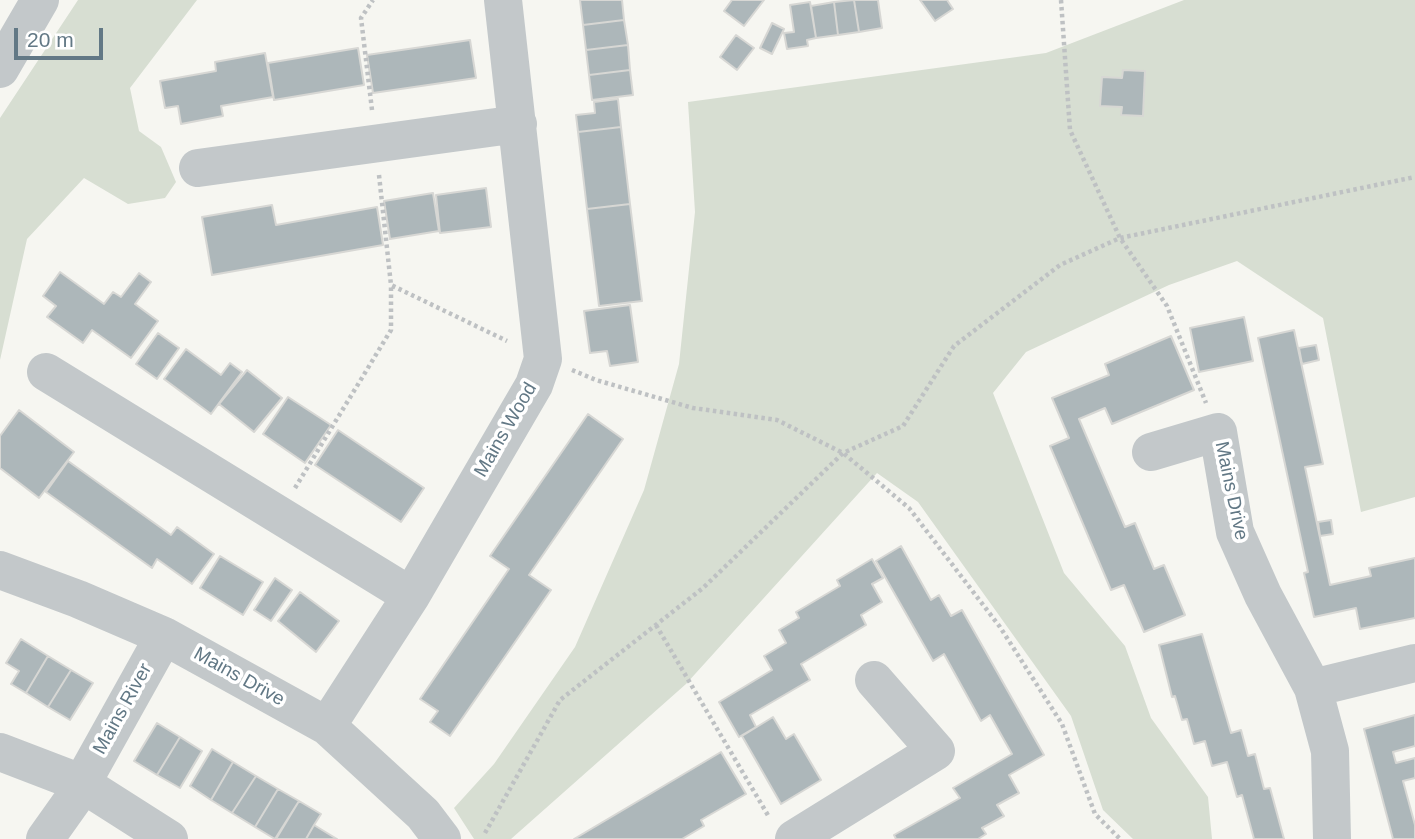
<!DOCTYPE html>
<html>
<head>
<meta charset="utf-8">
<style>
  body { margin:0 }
  #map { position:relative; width:1415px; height:839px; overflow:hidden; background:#f6f6f1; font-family:Helvetica,sans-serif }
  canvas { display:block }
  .scale { position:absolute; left:14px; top:28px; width:89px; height:32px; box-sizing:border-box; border:4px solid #627885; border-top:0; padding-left:9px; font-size:21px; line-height:24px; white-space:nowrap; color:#627885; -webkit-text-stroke:5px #fff; paint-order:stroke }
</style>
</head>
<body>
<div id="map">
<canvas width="1415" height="839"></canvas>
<div class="scale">20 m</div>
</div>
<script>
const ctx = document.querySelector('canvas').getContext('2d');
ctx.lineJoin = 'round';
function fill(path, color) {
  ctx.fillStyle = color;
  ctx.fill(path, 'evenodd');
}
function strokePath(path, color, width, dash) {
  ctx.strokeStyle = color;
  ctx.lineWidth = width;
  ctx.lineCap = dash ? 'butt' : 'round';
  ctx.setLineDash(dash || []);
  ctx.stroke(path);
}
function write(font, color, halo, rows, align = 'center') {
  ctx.font = font + ' Helvetica,sans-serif';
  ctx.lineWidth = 7;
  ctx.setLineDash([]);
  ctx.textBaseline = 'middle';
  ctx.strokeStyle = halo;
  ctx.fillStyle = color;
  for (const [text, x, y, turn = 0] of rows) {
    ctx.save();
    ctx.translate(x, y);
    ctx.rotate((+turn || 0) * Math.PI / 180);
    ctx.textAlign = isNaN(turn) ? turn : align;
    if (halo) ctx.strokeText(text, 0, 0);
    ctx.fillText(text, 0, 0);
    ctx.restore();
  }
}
fill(new Path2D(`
  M78 0H197L130 88 139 131 161 147 176 182 165 198 128 204 84 178 27 239 0 360V118Z
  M1184 0H1415V497L1361 512 1323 318 1237 261 1169 285 1026 352 993 393 1064 573 1125 646 1151 718 1208 797 1212 839H1133L1103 810 1071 716 918 502 877 473 686 684 511 839H474L454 808 494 764 575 647 644 490 679 364 695 212 688 102 1046 53Z`), '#d7ded2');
const building = new Path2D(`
  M580 0H622L624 20 583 25Z
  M732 0H764L744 26 724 11Z
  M854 0 859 32 838 35 834 2Z
  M854 0H878L882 28 859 32Z
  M920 0H947L953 9 935 21Z
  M810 2 816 38 807 40 808 46 787 49 784 33 794 32 790 5Z
  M834 2 838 35 816 38 811 6Z
  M624 20 628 45 586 50 583 25Z
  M772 23 784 29 772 54 760 48Z
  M736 35 754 48 737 70 720 57Z
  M470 40 476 78 373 93 367 55Z
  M628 45 630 70 589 75 586 50Z
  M358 48 364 85 274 100 268 63Z
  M265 53 273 97 221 106 223 116 181 124 178 106 165 108 160 81 216 71 215 62Z
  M630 70 633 95 592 100 589 75Z
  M1123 70 1145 71 1143 116 1121 115 1122 107 1100 106 1102 77 1122 78Z
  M618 99 621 127 578 132 576 115 595 113 594 102Z
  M621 127 630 204 587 209 578 132Z
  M486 188 491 227 440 233 436 195Z
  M433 193 439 231 390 239 384 201Z
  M630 204 642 301 599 306 587 209Z
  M272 205 276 225 377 207 383 245 212 275 202 217Z
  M60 272 104 304 113 292 121 297 139 273 151 282 135 304 158 321 131 358 92 330 83 343 47 317 56 306 43 296Z
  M630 305 638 362 610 366 607 351 590 353 584 311Z
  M1244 317 1253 361 1199 372 1190 328Z
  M1294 330 1323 464 1305 467 1330 585 1371 576 1369 568 1415 558V618L1360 629 1356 608 1314 617 1304 573 1308 572 1258 338Z
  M158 333 179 348 157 379 136 364Z
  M1171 336 1194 390 1112 424 1105 408 1079 419 1125 527 1135 523 1154 569 1164 565 1185 615 1144 632 1124 585 1111 590 1050 446 1069 438 1052 398 1109 375 1105 364Z
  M1316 345 1319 360 1302 364 1299 348Z
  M186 349 221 375 230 363 242 372 211 414 164 379Z
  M247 370 282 398 254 432 219 404Z
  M288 397 331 425 305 463 263 434Z
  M19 410 74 452 39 498 0 468V436Z
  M588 414 623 439 529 575 551 590 450 736 430 722 438 711 420 699 509 569 490 556Z
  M338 430 424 488 401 522 315 465Z
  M68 461 171 535 177 527 214 554 192 584 157 559 152 568 46 492Z
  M1331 520 1333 534 1320 536 1318 522Z
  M901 546 931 600 939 595 951 616 962 610 1044 755 1009 775 1019 793 997 805 1004 816 982 828 986 834 978 839H896L894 835 960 798 953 788 1012 754 990 715 981 721 944 654 933 661 876 561Z
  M220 556 263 582 243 615 200 588Z
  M872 559 883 578 872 584 882 602 861 615 866 625 801 664 810 680 750 715 756 727 739 737 719 702 772 670 764 656 786 643 779 630 799 618 796 612 840 586 837 580Z
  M275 578 292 590 271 621 254 610Z
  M300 592 339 621 316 652 278 621Z
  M1202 634 1231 733 1241 730 1248 756 1255 754 1264 789 1270 788 1284 839H1254L1242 795 1237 797 1227 762 1212 766 1205 741 1194 744 1187 719 1182 720 1175 696 1172 697 1159 645Z
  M21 639 48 656 26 693 11 684 19 671 6 663Z
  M48 656 71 670 48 707 26 693Z
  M71 670 93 683 70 720 48 707Z
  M1415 715V746L1393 752 1396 763 1415 758V778L1403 781 1415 825V839H1393L1364 729Z
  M773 717 786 739 794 734 821 780 781 804 742 736Z
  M157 723 180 737 157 775 134 761Z
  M180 737 202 751 180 788 157 775Z
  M212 749 233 762 211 800 190 786Z
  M721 752 746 794 701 820 704 826 682 839H574Z
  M233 762 256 776 232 813 211 800Z
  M256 776 278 789 255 827 232 813Z
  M278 789 299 801 275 839 255 827Z
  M299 801 321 814 314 825 306 839H276Z
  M314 825 337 839H306Z`);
fill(building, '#adb7ba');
strokePath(building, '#d7d7d4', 2);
strokePath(new Path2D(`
  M1061 0 1070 130 1120 238 1167 306 1206 403
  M372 110 361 18 373 0
  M379 175 391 285 507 341
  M572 370 596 380 693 408 777 420 843 453 909 508 1000 627 1062 724 1095 814 1120 839
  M295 488 391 330V285
  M656 625 769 817
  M485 833 560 700 703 588 843 453 903 426 954 346 1060 265 1120 238 1415 177`), '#bec1c3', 4.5, [3.5, 3.5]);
strokePath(new Path2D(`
  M0 69 40 0
  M198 168 518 124
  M46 372 411 596
  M1151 452 1218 432 1235 532 1263 595 1313 688 1330 751 1332 839
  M0 570 78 599 164 636 327 726 423 814 442 839
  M1313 688 1415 663
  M327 726 411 596 534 385 543 359 503 0
  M0 752 81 783 169 839
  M45 839 72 801 164 636
  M794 839 936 751 874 680`), '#c3c8ca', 38);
write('19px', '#627885', '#fff', [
  ["Mains Wood",506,430,-60],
  ["Mains Drive",1231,491,78],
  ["Mains Drive",239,677,29],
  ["Mains River",123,709,-61]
]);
</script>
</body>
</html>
